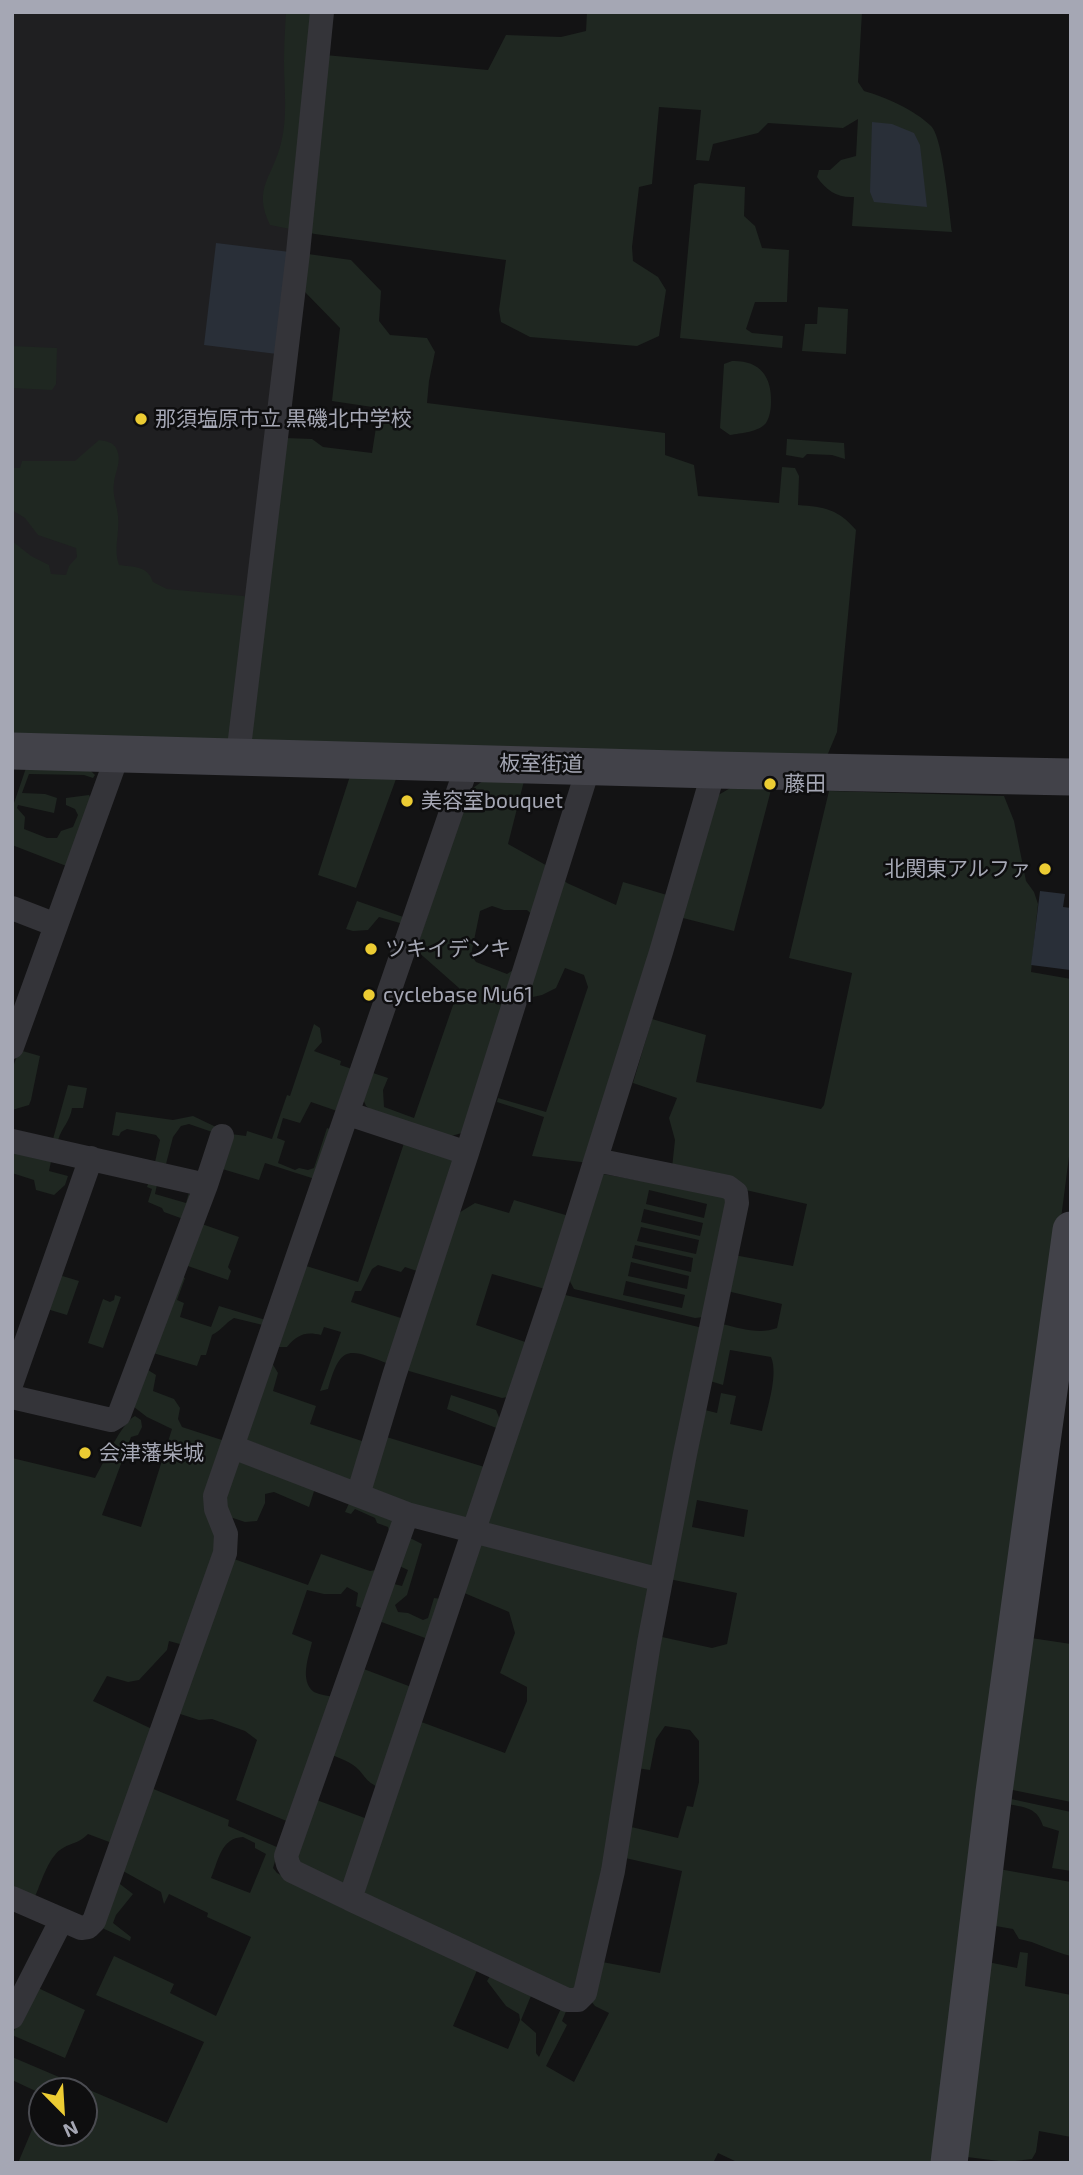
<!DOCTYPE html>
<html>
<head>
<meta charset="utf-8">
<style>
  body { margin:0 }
  #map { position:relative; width:1083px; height:2175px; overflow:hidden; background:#131314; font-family:"Exo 2",sans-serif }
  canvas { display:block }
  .frame { position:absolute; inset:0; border:14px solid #a5a7b4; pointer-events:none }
  .north { position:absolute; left:28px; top:2077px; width:70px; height:70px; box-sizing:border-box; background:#0e0e0f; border:2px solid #4a4b51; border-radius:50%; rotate:156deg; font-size:19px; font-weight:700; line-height:28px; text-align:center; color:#a5a7b4 }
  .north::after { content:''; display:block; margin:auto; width:24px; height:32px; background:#eccc33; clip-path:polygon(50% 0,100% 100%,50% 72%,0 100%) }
</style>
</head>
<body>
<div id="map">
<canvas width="1083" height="2175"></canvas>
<div class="frame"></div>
<div class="north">N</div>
</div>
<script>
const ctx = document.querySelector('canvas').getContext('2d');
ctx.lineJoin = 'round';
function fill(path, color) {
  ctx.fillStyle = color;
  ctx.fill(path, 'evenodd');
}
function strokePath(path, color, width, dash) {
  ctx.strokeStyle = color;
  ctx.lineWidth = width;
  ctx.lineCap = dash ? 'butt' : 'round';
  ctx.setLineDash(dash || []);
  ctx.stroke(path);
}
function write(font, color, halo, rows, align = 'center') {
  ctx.font = font + ' "Exo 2","Noto Sans JP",sans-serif';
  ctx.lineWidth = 5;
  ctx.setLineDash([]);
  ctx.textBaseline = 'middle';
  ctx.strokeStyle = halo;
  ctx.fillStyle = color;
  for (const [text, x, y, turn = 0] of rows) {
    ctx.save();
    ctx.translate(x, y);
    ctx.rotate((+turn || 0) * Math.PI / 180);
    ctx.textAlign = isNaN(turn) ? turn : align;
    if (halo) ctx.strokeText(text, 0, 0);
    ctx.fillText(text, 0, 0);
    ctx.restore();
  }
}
fill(new Path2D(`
  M12 12H314L247 601 12 587Z`), '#1f1f21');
fill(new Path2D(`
  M286 12H317L314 54 488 70 506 35 561 37 586 31 587 12H862L858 82 864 91C885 97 915 110 931 126 943 137 949 212 952 232L852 226 854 197C837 198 826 190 817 177L819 170H830L841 160 856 156 858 119 843 128 768 123 758 133 713 144 709 161 696 160 701 110 659 107 652 184 639 187 632 247 633 261 658 277 666 290 659 336 637 346 530 337 501 322 499 310 506 260 315 234 270 225C252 188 273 177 281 143 288 116 284 89 284 62 284 45 285 29 286 12Z
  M699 183 745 187 744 216 755 226 762 248 789 250 787 302H755L746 329 752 333 783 336 782 348 680 338 694 185Z
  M308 254 351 260 381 291 379 321 390 335 427 338 435 352 429 381 427 403 665 433V455L694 465 698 496 779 503 782 467 795 468 799 476 798 505C825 507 838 509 856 530L837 732 827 756 12 742V541L31 556 49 565 51 574 66 575 69 566 77 557 76 548 38 535 25 518 12 510V468H20L22 461H75L99 440C106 441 114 442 117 450 122 462 115 471 114 483 112 495 117 504 118 516 120 533 113 549 119 565 134 567 148 566 153 582L167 589 265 598 285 438 312 439 323 447 372 453 379 408 332 401 340 328 304 291Z
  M818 307 848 309 846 354 802 351 805 324H817Z
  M12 346 57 348 56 384 52 390 12 388Z
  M732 361C759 360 772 376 771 402 771 408 770 417 766 423 759 432 741 433 730 435L720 428 724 364Z
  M787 439 844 443 845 459 832 455 807 454 803 458 786 455Z
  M26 768 89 769 95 775 93 778 84 775 29 774 22 793 45 794 57 798 54 813 18 805 17 808 25 817 24 829 47 838H57L61 831 73 827 78 815 75 809 66 805V798L89 795 93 802 69 867 12 845V809Z
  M350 776 396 779 356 888 318 875Z
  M484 780 524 781 508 844 551 868 567 883 616 905 623 882 667 895 589 1163 532 1156 544 1117 497 1102 498 1098 546 1112 588 987 584 975 565 968 556 988 542 995 510 1002 465 1132 448 1137 374 1112 366 1106 363 1099 373 1073 388 1078 383 1090 384 1107 414 1118 459 988 416 950 469 791ZM492 906 504 910H527L536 918 518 967 507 974 476 962 471 955 480 911Z
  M732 787 771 790 734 931 679 917 715 797Z
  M829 791 1004 796 1014 821 1026 881 1034 892 1038 904 1031 972 1071 979V1141L1008 1630 1031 1638 1071 1644V1802L1003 1788 983 1961 1017 1968 1020 1952 1028 1953 1025 1986 1071 1995V2137L1039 2131 1036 2152 1032 2159 1007 2162 959 2156 957 2163H739L718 2153 713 2163H18L42 2106V2133H84V2091H42V2094L12 2080V2057L167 2123 204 2042 96 1995 114 1956 174 1984 170 1993 216 2016 251 1937 207 1917 208 1913 169 1894 164 1904 161 1892 123 1871 151 1788 229 1820 228 1826 279 1848 273 1868 277 1873 337 1904 478 1968 453 2026 508 2049 520 2020 519 2014 506 2006 487 1981 492 1973 533 1991 521 2020 536 2033V2053L539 2057 562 2006 567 2009 562 2021 567 2025 546 2066 574 2082 609 2013 595 2006 590 2000 597 1961 660 1973 682 1871 621 1857 627 1826 678 1838 687 1806 693 1807 699 1782V1741L690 1730 665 1726 656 1739 650 1770 637 1768 590 1976 571 1993 363 1897 416 1720 505 1753 527 1701V1687L500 1673 515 1633 509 1612 462 1592 557 1293 707 1329 655 1576 662 1637 712 1648 727 1644 737 1593 669 1579 705 1410 717 1413 721 1393 736 1396 730 1424 762 1431C766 1412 779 1375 771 1357L730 1350 723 1385 710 1381 722 1324C739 1328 760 1335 777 1328L782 1304 727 1291 734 1255 793 1266 807 1204 680 1175 672 1168 675 1140 669 1118 677 1098 633 1083 652 1019 706 1035 696 1082 821 1109 824 1105 852 973 789 958ZM697 1500 748 1510 744 1537 692 1527ZM243 1837 255 1843V1848L266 1854 250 1893 211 1878C219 1859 221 1838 243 1837Z
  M357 901 409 919 407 925 379 917 368 930 353 931 346 929Z
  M314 1024 320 1028 322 1042 314 1051 341 1061 340 1065 355 1070 340 1112 311 1102 300 1123 283 1118 277 1138 285 1141 278 1163 295 1170 299 1168 308 1170 314 1168 327 1128 335 1131 318 1180 265 1163 259 1180 219 1168 231 1134 246 1136 247 1131 272 1139 287 1095 290 1096Z
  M19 1050 40 1056 31 1100 29 1105 12 1110V1070Z
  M68 1085 87 1088 83 1108H72C70 1122 62 1127 58 1140L53 1139Z
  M116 1112 173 1120 193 1116 216 1127 215 1133 189 1124 181 1126 173 1137 166 1164 155 1162 160 1140 156 1135 127 1129 121 1132 119 1136 112 1135Z
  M406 1137 454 1157 417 1271 405 1267 401 1272 378 1265 372 1269 361 1291H355L351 1302 404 1319 389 1364C349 1349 341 1343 328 1389L320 1391 341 1332 324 1327 321 1335C305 1331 297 1335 287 1347H276L303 1265 358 1282Z
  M12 1148 52 1157 49 1171 68 1176 65 1185 54 1195 36 1190 34 1180 12 1173Z
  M603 1174 721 1195 726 1200 704 1317 695 1318 574 1289 567 1276ZM649 1190 707 1204 704 1218 646 1204ZM644 1209 703 1223 700 1236 641 1222ZM641 1227 699 1240 696 1254 637 1241ZM635 1245 693 1258 691 1272 632 1258ZM631 1262 689 1276 687 1289 628 1276ZM626 1281 685 1295 682 1308 623 1295Z
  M150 1178 158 1180 155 1194 186 1203 190 1189 186 1220 164 1212 162 1208 148 1202 152 1189 147 1187Z
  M514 1200 569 1216 545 1289 492 1274 476 1325 528 1343 508 1397 502 1398 409 1371 406 1368 449 1219 475 1203 509 1213Z
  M199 1223 239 1237 228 1267 231 1271 228 1280 185 1265Z
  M178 1274 185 1278 177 1300 184 1303 180 1317 211 1327 219 1306 269 1321 267 1326 234 1318C224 1324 223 1329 212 1335L206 1355H201L197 1366 153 1353Z
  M59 1275 79 1281 67 1315 47 1309Z
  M115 1295 121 1297 103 1348 88 1343 103 1299 110 1302 114 1300Z
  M272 1363 278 1373 273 1391 316 1406 310 1424 365 1442 355 1482 247 1440V1429Z
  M148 1370 156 1375 153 1391 174 1399 180 1408 178 1419 182 1427 228 1442 220 1540 187 1646 169 1641 167 1650 139 1680 128 1682 107 1676 93 1701 152 1729 112 1843 88 1834C78 1844 73 1842 63 1848 48 1856 41 1884 34 1899L12 1888V1458L95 1478C103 1464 122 1422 135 1416L141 1420 142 1427 138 1435 131 1437 102 1515 141 1527 172 1429 147 1417 134 1407Z
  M451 1395 496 1410 501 1422 499 1429 447 1409Z
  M380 1435 491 1469 471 1523 371 1492Z
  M235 1459 315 1488 309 1507 274 1492 265 1494V1503L257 1521 245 1522 227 1516 221 1495Z
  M351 1499 391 1517 395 1524 366 1610 356 1606 358 1593 347 1587 341 1594H324L307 1590 292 1634 312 1642C309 1656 299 1681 314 1692 320 1695 331 1696 337 1698L361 1668 414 1688 381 1789C367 1781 369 1782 359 1770 352 1762 339 1758 329 1754L289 1822 236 1800 257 1740 245 1731 212 1719 199 1720 177 1713 231 1558 308 1585 321 1554 370 1571 376 1570 389 1532 388 1527 377 1523 375 1518 355 1509 351 1514 345 1512Z
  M406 1536 422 1544 407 1595 395 1605 398 1612 408 1613 423 1620 428 1618 434 1598 442 1599 428 1639 376 1620 390 1583 402 1586 408 1570 395 1564Z
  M1002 1797 1071 1812V1871L1052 1868 1059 1831 1043 1826C1037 1805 1020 1807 1001 1803Z
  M314 1799 370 1820 344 1886 295 1865Z
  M999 1869 1071 1882V1956C1053 1952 1037 1942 1019 1939L1013 1929 984 1924Z
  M116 1881 133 1894 116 1915 113 1923 131 1937 130 1941 98 1926Z
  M36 1987 85 2010 65 2058 12 2035Z`), '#1f2721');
fill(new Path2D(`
  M872 122 892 124 914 133 920 145 927 207 874 202 870 192Z
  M216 243 290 252 277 354 204 345Z
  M1040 891 1065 894 1063 907 1071 908 1070 970 1031 965Z`), '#292f38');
strokePath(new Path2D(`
  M238 756 298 253 322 12
  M12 908 56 925
  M12 1047 118 754
  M349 1114 467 1153
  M12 1141 206 1185 119 1415 111 1420 12 1397
  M596 1160 728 1187 736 1193 737 1203 685 1454 649 1643 613 1871 585 1993 578 2000H567L350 1899 555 1289 661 952 714 770
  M206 1185 222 1136
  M12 1382 91 1158
  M233 1447 407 1514 661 1580
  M358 1495 394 1376 467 1153 589 766
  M12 1898 81 1928 88 1927 94 1921 225 1553 226 1534 216 1509 215 1496 468 763
  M350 1899 292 1871 288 1864 286 1856 407 1514
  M12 2017 61 1921`), '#343439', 24);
strokePath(new Path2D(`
  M12 751 714 770 1071 777
  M949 2163 994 1792 1071 1230`), '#424249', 37);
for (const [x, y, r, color] of [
  [141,419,7,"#eccc33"],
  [770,784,7,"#eccc33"],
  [407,801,7,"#eccc33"],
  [1045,869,7,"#eccc33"],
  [371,949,7,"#eccc33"],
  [369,995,7,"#eccc33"],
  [85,1453,7,"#eccc33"]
]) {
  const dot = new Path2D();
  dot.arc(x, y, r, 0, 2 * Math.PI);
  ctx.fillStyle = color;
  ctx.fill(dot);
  strokePath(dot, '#0e0e0f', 2.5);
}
write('21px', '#a5a7b4', '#0e0e0f', [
  ["那須塩原市立 黒磯北中学校",155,419],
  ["藤田",784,784],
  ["美容室bouquet",421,801],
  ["北関東アルファ",1031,869,"right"],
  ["ツキイデンキ",385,949],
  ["cyclebase Mu61",383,995],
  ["会津藩柴城",99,1453]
], 'left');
write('21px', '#a5a7b4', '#0e0e0f', [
  ["板室街道",541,764,1]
]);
</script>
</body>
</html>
